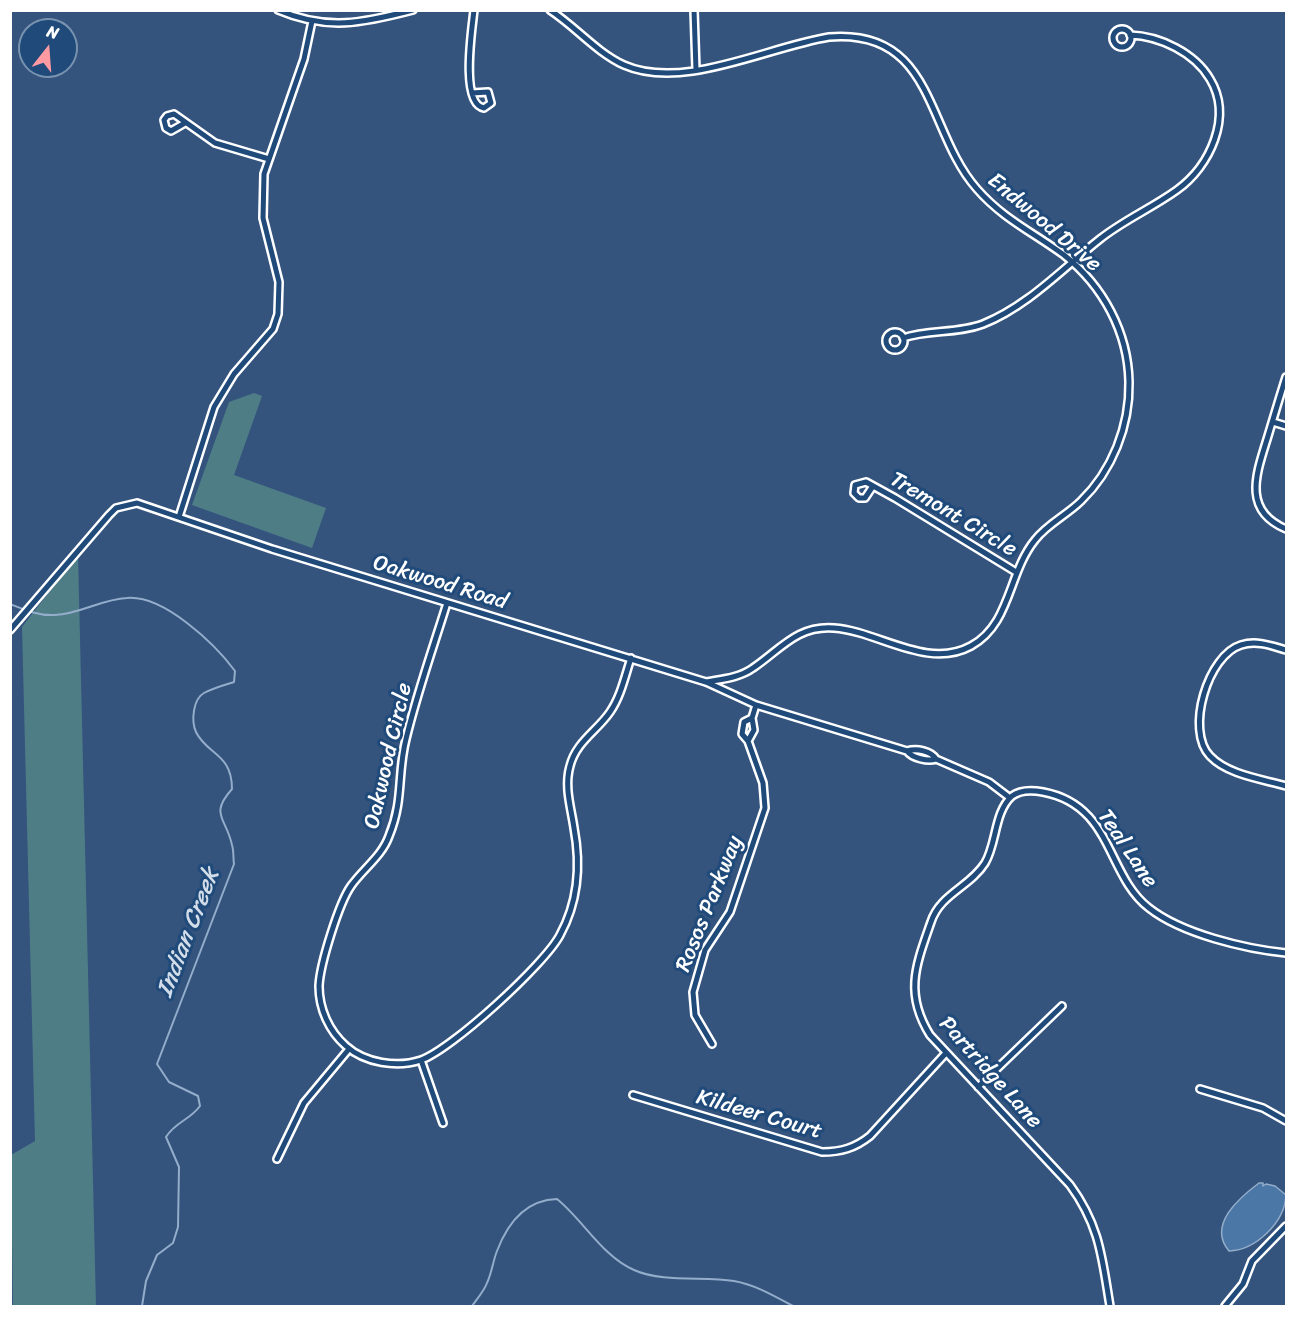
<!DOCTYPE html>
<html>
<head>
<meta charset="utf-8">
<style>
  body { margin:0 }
  #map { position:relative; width:1297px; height:1317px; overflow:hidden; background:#34547e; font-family:Sriracha,sans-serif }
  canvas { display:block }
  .frame { position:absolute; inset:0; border:12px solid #fff; pointer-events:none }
  .north { position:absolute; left:18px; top:18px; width:60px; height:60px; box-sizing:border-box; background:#1f4a7a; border:2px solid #7992af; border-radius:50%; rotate:17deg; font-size:16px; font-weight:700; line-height:24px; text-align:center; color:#fff }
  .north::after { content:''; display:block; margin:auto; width:21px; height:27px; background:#ff9aa2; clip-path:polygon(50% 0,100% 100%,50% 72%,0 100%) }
</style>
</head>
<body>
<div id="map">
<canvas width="1297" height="1317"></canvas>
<div class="frame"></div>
<div class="north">N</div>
</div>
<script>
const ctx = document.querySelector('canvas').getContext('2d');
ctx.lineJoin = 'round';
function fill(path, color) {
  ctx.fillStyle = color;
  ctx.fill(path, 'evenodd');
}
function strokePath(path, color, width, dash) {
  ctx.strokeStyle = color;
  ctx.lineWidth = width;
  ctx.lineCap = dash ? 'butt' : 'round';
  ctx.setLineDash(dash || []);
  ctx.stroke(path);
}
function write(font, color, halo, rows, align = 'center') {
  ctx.font = font + ' Sriracha,sans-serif';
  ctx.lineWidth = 6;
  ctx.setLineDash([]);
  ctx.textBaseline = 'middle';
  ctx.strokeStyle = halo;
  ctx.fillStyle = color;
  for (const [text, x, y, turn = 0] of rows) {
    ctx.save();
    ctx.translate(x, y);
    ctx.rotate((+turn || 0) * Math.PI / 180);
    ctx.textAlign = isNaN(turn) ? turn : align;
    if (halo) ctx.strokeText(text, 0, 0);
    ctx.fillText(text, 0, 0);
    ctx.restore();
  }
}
fill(new Path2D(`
  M254 393 262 396 234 475 326 508 312 548 192 505 229 402Z
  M78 555 96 1306H13L11 1155 35 1141 22 627Z`), '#4f7d86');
const water = new Path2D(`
  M1259 1183H1263V1186L1266 1184 1275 1186 1286 1195C1285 1222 1256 1250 1229 1251 1207 1225 1239 1198 1259 1183Z`);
fill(water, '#4b77a6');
strokePath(water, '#93adca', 1.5);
strokePath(new Path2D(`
  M10 604C25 610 39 616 55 615 80 614 102 599 127 598 164 595 215 644 235 671L234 682C224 685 213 688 204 693 193 699 191 721 196 732 207 755 232 753 232 789 209 815 226 817 232 845 234 851 233 858 234 864L157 1064 169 1082 198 1096 200 1106C190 1120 175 1122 166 1137L179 1167 178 1227 173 1243 157 1255 146 1281 142 1306
  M472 1306C477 1299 484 1291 487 1283 492 1272 493 1261 497 1251 508 1222 526 1200 557 1199 583 1220 603 1257 634 1270 663 1283 704 1276 734 1281 756 1285 774 1296 793 1306`), '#93adca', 2);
const street = new Path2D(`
  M278 10C327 31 363 23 413 10
  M550 10C576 27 596 52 624 65 683 91 767 47 829 37 935 28 926 132 977 189 1002 218 1034 233 1064 255 1103 286 1128 332 1129 382 1130 426 1112 471 1081 501 1067 515 1047 524 1035 540 1008 573 1011 624 971 646 927 670 878 631 834 628 797 625 780 650 753 668 739 678 722 679 706 682
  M694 10 696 70
  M1113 38a9 9 0 1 1 18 0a9 9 0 1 1-18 0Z
  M472 93 488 92 491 103 484 108C460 104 472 29 474 10
  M185 123 171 131 166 128 164 120 167 116 174 114 215 143 269 159
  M886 341a9 9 0 1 1 18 0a9 9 0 1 1-18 0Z
  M903 338C929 329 957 334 983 324 1028 306 1062 269 1100 239 1124 220 1152 208 1177 190 1210 166 1233 117 1210 79 1195 53 1160 36 1130 35
  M1286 377C1280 396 1274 416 1268 436 1257 472 1241 510 1286 529
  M1273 422 1286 426
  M873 486 865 498H859L854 493 855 485 866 482 895 498 1016 572
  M179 517 214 407 234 374 273 329 278 314 279 282 263 218 264 174 304 59 312 21
  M447 603C433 648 417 693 406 739 397 774 404 800 389 836 382 856 363 869 351 886 339 903 320 964 319 986 319 1009 329 1031 346 1046 365 1063 397 1068 421 1060 451 1050 545 964 560 935 578 902 581 865 574 828 571 807 564 787 570 766 576 742 597 731 610 712 621 696 625 676 631 658
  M10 630 109 515 116 508 137 503 272 549 706 682 756 705 907 751C912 758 928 762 936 759
  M1286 650C1272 646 1257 640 1241 645 1208 655 1185 730 1210 756 1228 775 1262 779 1286 786
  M748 741 754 730 752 718 756 705
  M907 751C917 748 931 751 936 759L989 782 1010 798
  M712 1044 695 1015 693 992 705 950 730 912 765 808 763 783 748 741 742 734 744 722 752 718
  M421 1060 443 1123
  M978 1087 1062 1006
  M1200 1089 1263 1108 1286 1121
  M633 1095 822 1152C841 1152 855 1148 870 1136L946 1053
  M277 1159 304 1103 349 1049
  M1110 1306C1102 1258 1100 1226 1070 1185L930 1035C904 993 916 965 931 922 940 894 970 887 985 863 997 843 994 812 1012 796 1020 790 1033 790 1043 792 1113 805 1106 875 1149 908 1182 934 1246 949 1286 953
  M1225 1306 1243 1284 1252 1261 1286 1226`);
strokePath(street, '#fff', 10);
strokePath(street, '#1f4a7a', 5);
write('22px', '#fff', '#1f4a7a', [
  ["Endwood Drive",1044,223,40],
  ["Tremont Circle",953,515,31],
  ["Oakwood Road",440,583,17],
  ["Oakwood Circle",389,756,-77],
  ["Teal Lane",1127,849,56],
  ["Rosos Parkway",710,904,-68],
  ["Partridge Lane",990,1073,48],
  ["Kildeer Court",759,1115,16]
]);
write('italic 24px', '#d2dde9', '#1f4a7a', [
  ["Indian Creek",189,933,-69]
]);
</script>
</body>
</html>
